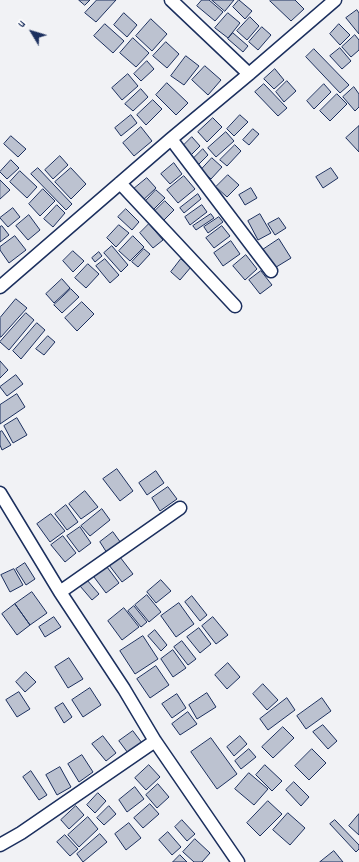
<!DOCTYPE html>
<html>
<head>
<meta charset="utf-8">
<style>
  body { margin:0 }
  #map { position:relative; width:359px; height:862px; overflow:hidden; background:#f1f2f5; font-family:Dekko,sans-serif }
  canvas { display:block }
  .north { position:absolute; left:12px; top:12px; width:40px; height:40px; -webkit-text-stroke:3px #fff; paint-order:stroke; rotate:308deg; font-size:11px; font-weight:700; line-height:16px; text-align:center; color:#1b2f5e }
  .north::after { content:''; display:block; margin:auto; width:14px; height:18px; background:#1b2f5e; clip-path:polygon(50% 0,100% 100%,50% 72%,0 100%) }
</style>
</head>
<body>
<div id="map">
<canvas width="359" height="862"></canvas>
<div class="north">U</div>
</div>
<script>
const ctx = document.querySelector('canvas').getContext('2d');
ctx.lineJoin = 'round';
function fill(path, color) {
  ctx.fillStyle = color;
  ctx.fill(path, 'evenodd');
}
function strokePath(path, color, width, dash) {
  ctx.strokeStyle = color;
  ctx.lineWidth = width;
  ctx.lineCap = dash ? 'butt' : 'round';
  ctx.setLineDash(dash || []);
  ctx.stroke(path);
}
const building = new Path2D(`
  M79 0H90L85 5Z
  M97 0H116L96 22 85 13Z
  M202 0H209L223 12 215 21 197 6Z
  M212 0H234L225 11Z
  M239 0 252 11 245 19 233 7Z
  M271 0H295L304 9 291 21 270 1Z
  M357 10 359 13V34L346 18Z
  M124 13 137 25 127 37 114 25Z
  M228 13 240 23 228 38 215 28Z
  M250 17 259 26 247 40 237 31Z
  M151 19 167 34 152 51 136 36Z
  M105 24 124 41 113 53 94 36Z
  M339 24 350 35 340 45 330 34Z
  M262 27 271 35 258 50 249 42Z
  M233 33 248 46 243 52 228 39Z
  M355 35 359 40V50L351 57 342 47Z
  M133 38 149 53 136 67 120 53Z
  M166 42 179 54 167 68 153 56Z
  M340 48 351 61 342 69 330 56Z
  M314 49 349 85 340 93 306 57Z
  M186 56 199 66 184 85 171 76Z
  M147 61 154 69 141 81 134 74Z
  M205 66 221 80 208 95 192 80Z
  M275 69 284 80 274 89 264 79Z
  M128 74 138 86 122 100 112 88Z
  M287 81 296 91 284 102 276 92Z
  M167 83 188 103 176 115 156 95Z
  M264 84 287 108 278 116 255 92Z
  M324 84 331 92 314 109 307 101Z
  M354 87 359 94V107L355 111 343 97Z
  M141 89 148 97 133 111 125 104Z
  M337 94 347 104 330 121 320 111Z
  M153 100 162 109 146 125 137 115Z
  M131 115 137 123 121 136 115 128Z
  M240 115 248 122 234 136 227 129Z
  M213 118 222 127 207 142 198 132Z
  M359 126V152L346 138Z
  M141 127 152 141 134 156 123 143Z
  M253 129 259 134 249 145 243 140Z
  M226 132 234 141 216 157 208 148Z
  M11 136 26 149 18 157 4 144Z
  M192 137 200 146 189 157 180 149Z
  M235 145 241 151 227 166 220 160Z
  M203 149 208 155 196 167 190 162Z
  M60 156 68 165 53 179 45 170Z
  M212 158 222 167 211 179 201 170Z
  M11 160 19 168 7 179 0 172Z
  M174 163 182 174 170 184 161 174Z
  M38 168 72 204 66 210 31 174Z
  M71 168 86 184 71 199 55 182Z
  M331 168 338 178 323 188 316 177Z
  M20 171 37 187 27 198 10 182Z
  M228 175 239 185 227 197 216 187Z
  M184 176 195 189 178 203 167 190Z
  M147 178 156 188 140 203 130 192Z
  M0 180 10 190 0 199Z
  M251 188 257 198 245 205 239 195Z
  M43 189 55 201 40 216 29 204Z
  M156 190 165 198 151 212 143 204Z
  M198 194 201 199 184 213 180 208Z
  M165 201 174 210 161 223 152 214Z
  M57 205 65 213 53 227 44 219Z
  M202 205 207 212 190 225 185 217Z
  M13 208 20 217 8 227 0 218Z
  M126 209 139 222 132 230 118 217Z
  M211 214 214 218 196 230 193 226Z
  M260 214 271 233 258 240 248 221Z
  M29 215 40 230 28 240 16 226Z
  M219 217 223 222 208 233 204 227Z
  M279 218 286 228 275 235 268 224Z
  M149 224 163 240 153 248 140 233Z
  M119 225 129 233 116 247 107 238Z
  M2 226 9 235 0 242V227Z
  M222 226 230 236 214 248 206 238Z
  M15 236 26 250 9 263 0 250V247Z
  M133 236 144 247 130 261 119 251Z
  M279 239 291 258 273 269 261 251Z
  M231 241 240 254 223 266 214 253Z
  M112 246 128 265 121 272 104 253Z
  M144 249 150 254 138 267 132 262Z
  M73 251 84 261 73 272 63 261Z
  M99 252 102 256 95 262 92 258Z
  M246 255 257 269 245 280 233 266Z
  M105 259 119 275 110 283 96 266Z
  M181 259 191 267 180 280 171 272Z
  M88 264 99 274 86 288 75 278Z
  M261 271 272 285 260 294 249 280Z
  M62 279 70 288 54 303 46 294Z
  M71 289 79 297 62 313 54 305Z
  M16 299 27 308 1 337H0V318Z
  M82 302 94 314 77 331 65 318Z
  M26 313 34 320 9 350 0 342Z
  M37 323 45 330 21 359 13 351Z
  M48 336 55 342 44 355 36 349Z
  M0 361 8 370 0 378Z
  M16 375 23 384 7 396 0 387Z
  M17 394 25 407 0 424V405Z
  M17 418 27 435 13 443 4 426Z
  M2 431 11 445 2 450 0 445V432Z
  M117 469 133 491 120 501 103 479Z
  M156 471 164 483 147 495 139 483Z
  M168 487 177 499 160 511 152 498Z
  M85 491 98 507 81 519 69 504Z
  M66 505 78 522 67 530 55 514Z
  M102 509 110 520 90 536 81 526Z
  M51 514 65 531 50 542 37 524Z
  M80 527 91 543 79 552 67 536Z
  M113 532 121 543 107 553 100 542Z
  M63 536 76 553 65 562 51 545Z
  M120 557 133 574 122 582 109 565Z
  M25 563 35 579 26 585 16 569Z
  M107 567 119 583 106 593 94 577Z
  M14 569 23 585 10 592 1 575Z
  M87 580 99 594 92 600 80 586Z
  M161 580 171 591 156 603 147 592Z
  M32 592 47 613 30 625 15 604Z
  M147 595 161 612 149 622 135 605Z
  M192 596 207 615 200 621 185 602Z
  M179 603 194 624 176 637 161 616Z
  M15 604 30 625 17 635 2 614Z
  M134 606 147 622 141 627 128 611Z
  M124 608 139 627 122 640 108 621Z
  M54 617 61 627 45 637 39 627Z
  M213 617 228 635 216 644 202 626Z
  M199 628 211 644 200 653 187 637Z
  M155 630 167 645 161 651 148 636Z
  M143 636 158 659 135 674 120 651Z
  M182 641 196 659 188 665 174 647Z
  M173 650 186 668 173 677 161 659Z
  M69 658 83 679 68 688 55 667Z
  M228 663 240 677 227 689 215 675Z
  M156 666 169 685 150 698 137 679Z
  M26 672 36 682 25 692 16 682Z
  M263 684 278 700 267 710 253 694Z
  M90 688 101 705 83 717 72 700Z
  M19 692 30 709 17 717 6 700Z
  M207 693 216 707 197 719 189 705Z
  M177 694 186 708 172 718 162 704Z
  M287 698 295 710 268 730 260 719Z
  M322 698 331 711 306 729 297 716Z
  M63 703 72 717 64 723 55 708Z
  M188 712 197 724 180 735 172 724Z
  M323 725 337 741 328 749 313 732Z
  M283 727 294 738 273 758 262 747Z
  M133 731 142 743 128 753 119 741Z
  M103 736 116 753 106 761 92 744Z
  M240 736 247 744 234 756 227 747Z
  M211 738 237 774 217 789 191 752Z
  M249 749 256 757 241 769 235 761Z
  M312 749 326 763 309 780 295 766Z
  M82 755 93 772 79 782 68 764Z
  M149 765 160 777 146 790 135 778Z
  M265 765 282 781 272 791 256 775Z
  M60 767 71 787 57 795 46 775Z
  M31 771 47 795 39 800 23 777Z
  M249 773 268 789 254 805 235 789Z
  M294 782 309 797 301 806 286 790Z
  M158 784 169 797 157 808 146 795Z
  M135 787 144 799 127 812 119 800Z
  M98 793 106 801 95 813 87 805Z
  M268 801 282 814 260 836 247 823Z
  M150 804 159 814 143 828 134 818Z
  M76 806 84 815 69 829 61 820Z
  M109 806 116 814 104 825 97 818Z
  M288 813 305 828 290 845 273 830Z
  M359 814V835L349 826Z
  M88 817 98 829 79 847 68 835Z
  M182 820 195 834 187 841 175 827Z
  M335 820 359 845V849L356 852 330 824Z
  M129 823 141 838 126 850 115 834Z
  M168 832 181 847 172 855 159 840Z
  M100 834 107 842 83 862 77 854Z
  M65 835 78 849 70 856 57 842Z
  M195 839 210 853 202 862H194L183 852Z
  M334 851 343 862H320Z
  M180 855 187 862H173Z`);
fill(building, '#bcc2d0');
strokePath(building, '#1b2f5e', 1);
const minor = new Path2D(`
  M171 0 249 74
  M171 139 271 271
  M120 183 235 306
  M0 287 171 139 249 74 335 0
  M0 493 60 592 124 689 155 741 238 862
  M60 592 180 508
  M0 845 21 833 155 741`);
strokePath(minor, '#1b2f5e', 15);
strokePath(minor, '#fff', 12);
</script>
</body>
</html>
